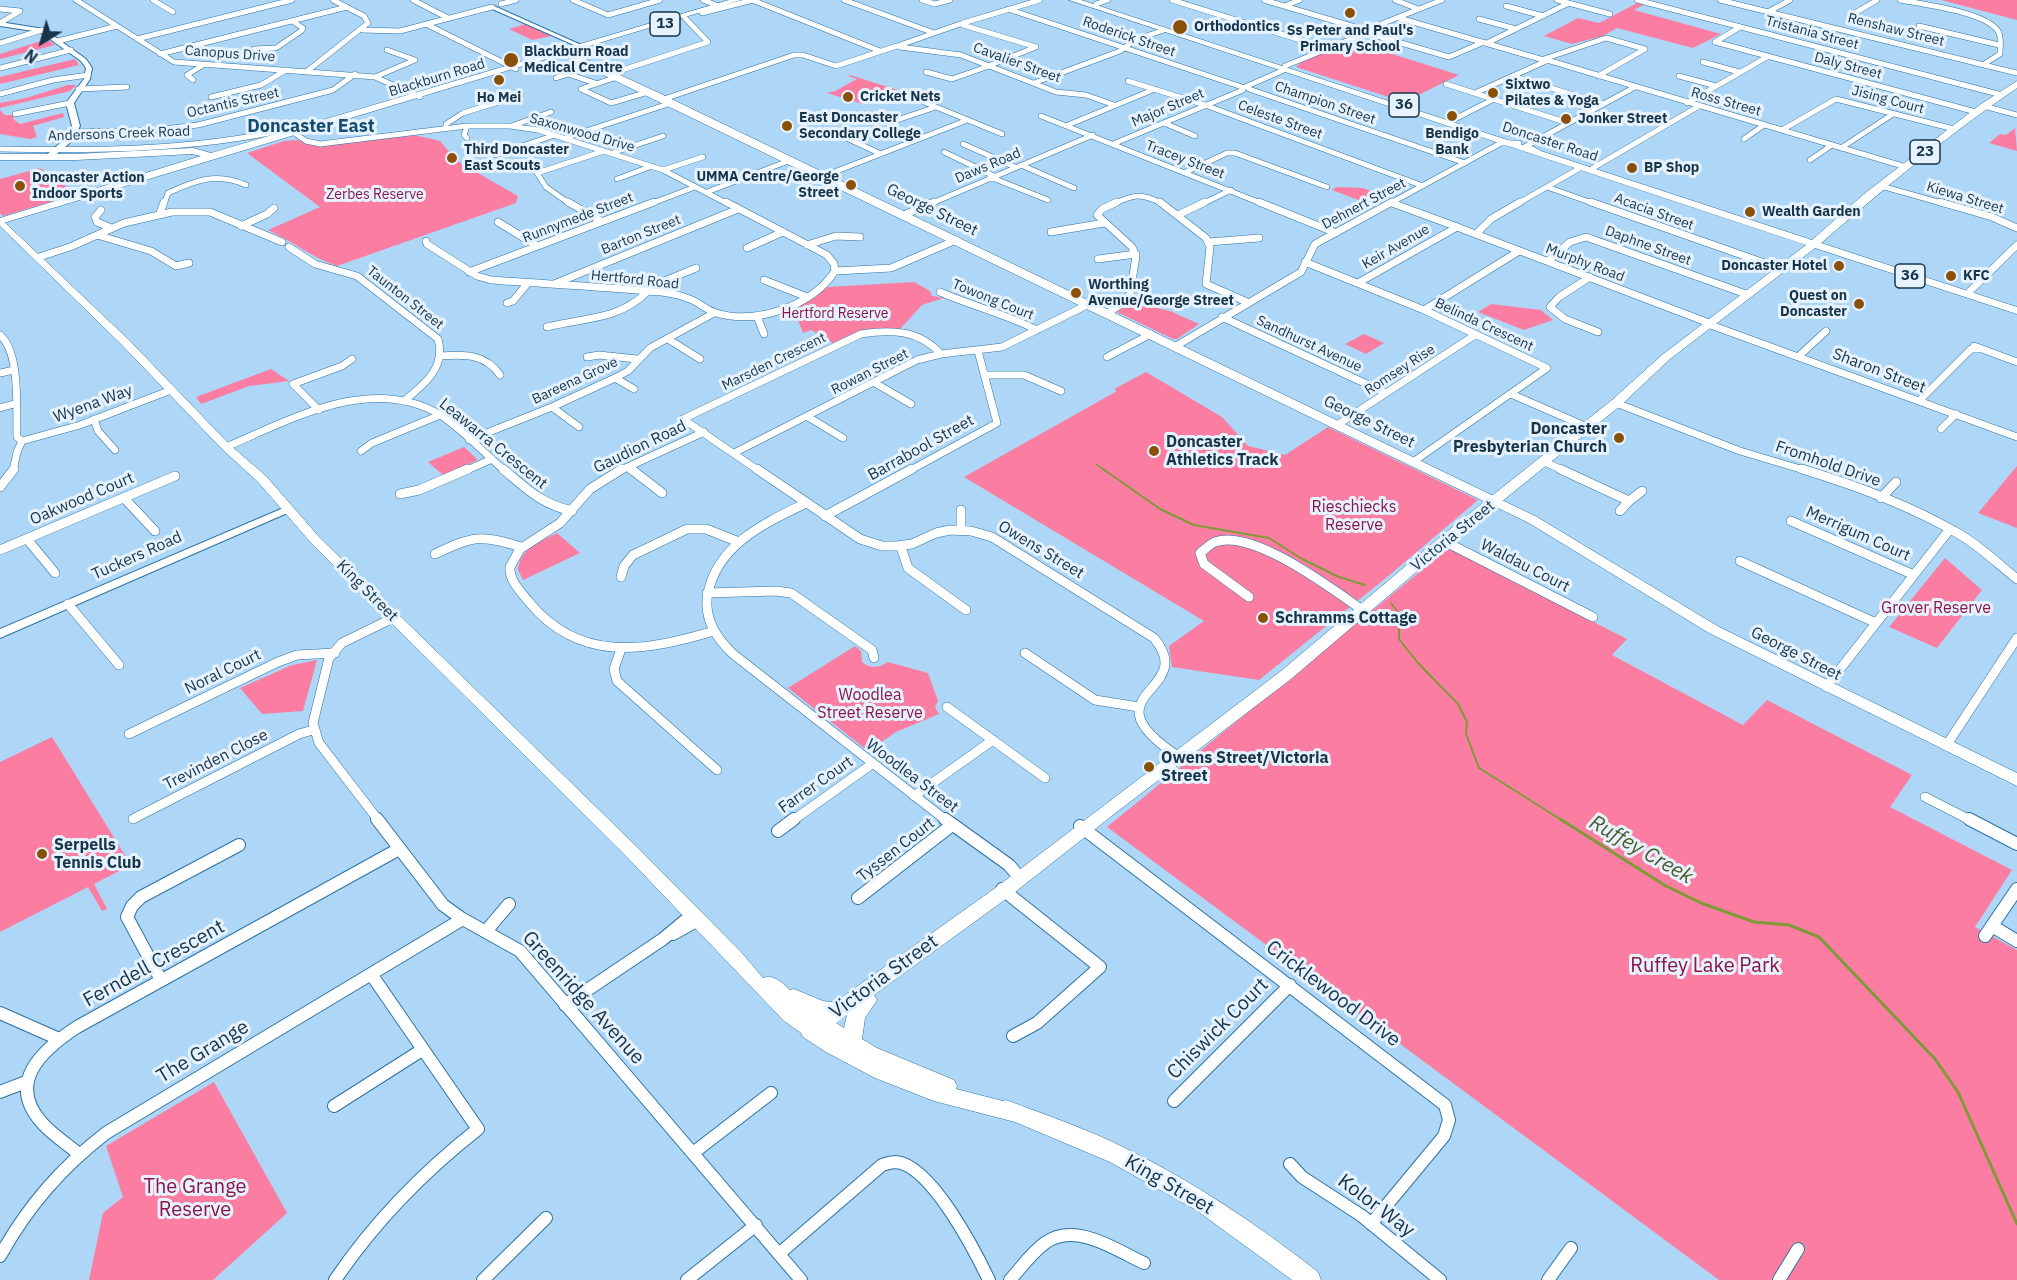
<!DOCTYPE html>
<html>
<head>
<meta charset="utf-8">
<style>
  body { margin:0 }
  #map { position:relative; width:2017px; height:1280px; overflow:hidden; background:#aed6f7; font-family:"IBM Plex Sans",sans-serif }
  canvas { display:block }
  .north { position:absolute; left:12px; top:12px; width:60px; height:60px; -webkit-text-stroke:4px #e6f3ff; paint-order:stroke; rotate:217deg; font-size:16px; font-weight:700; line-height:24px; text-align:center; color:#173449 }
  .north::after { content:''; display:block; margin:auto; width:21px; height:27px; background:#173449; clip-path:polygon(50% 0,100% 100%,50% 72%,0 100%) }
</style>
</head>
<body>
<div id="map">
<canvas width="2017" height="1280"></canvas>
<div class="north">N</div>
</div>
<script>
const ctx = document.querySelector('canvas').getContext('2d');
ctx.lineJoin = 'round';
function fill(path, color) {
  ctx.fillStyle = color;
  ctx.fill(path, 'evenodd');
}
function strokePath(path, color, width, dash) {
  ctx.strokeStyle = color;
  ctx.lineWidth = width;
  ctx.lineCap = dash ? 'butt' : 'round';
  ctx.setLineDash(dash || []);
  ctx.stroke(path);
}
function write(font, color, halo, rows, align = 'center') {
  ctx.font = font + ' "IBM Plex Sans",sans-serif';
  ctx.lineWidth = 6;
  ctx.setLineDash([]);
  ctx.textBaseline = 'middle';
  ctx.strokeStyle = halo;
  ctx.fillStyle = color;
  for (const [text, x, y, turn = 0] of rows) {
    ctx.save();
    ctx.translate(x, y);
    ctx.rotate((+turn || 0) * Math.PI / 180);
    ctx.textAlign = isNaN(turn) ? turn : align;
    if (halo) ctx.strokeText(text, 0, 0);
    ctx.fillText(text, 0, 0);
    ctx.restore();
  }
}
fill(new Path2D(`
  M1941 0H2017V20Z
  M1639 2 1645 4 1634 10 1721 34 1693 48 1617 28 1603 36 1572 44 1544 36 1578 18 1599 23Z
  M526 24 552 36 532 40 509 29Z
  M47 39 55 45 0 59V54Z
  M1351 41 1459 75 1404 102 1296 67 1303 61Z
  M75 59 79 65 0 84V77Z
  M850 75 901 91 902 92 881 103 869 101 863 104 827 93 835 91 857 79 848 76Z
  M68 85H76L70 91 0 108V103L26 98Z
  M0 110 5 115H15L13 119 20 124 63 113 64 117 33 126 37 137 30 139 0 134Z
  M2015 128 2017 151 1989 143 2000 134 2006 135Z
  M414 135 440 141 457 161 518 196 516 203 337 266C312 258 293 241 268 230L320 207 247 153 284 141 298 140 312 145H327Z
  M40 168 77 194 3 216 0 213V179Z
  M1336 187 1363 188 1389 198 1374 206 1332 190Z
  M914 282 930 291 932 296 944 298 922 305 900 329 855 333 833 343 811 330 803 333 794 310 828 287Z
  M1131 302 1170 311 1199 324 1177 339H1173L1117 312Z
  M1491 304 1541 310 1553 320 1524 330 1478 312Z
  M1364 334 1384 343 1366 354 1345 344Z
  M271 369 289 381 249 386 201 404 196 397Z
  M1146 372 1222 417 1248 446 1285 455 1328 427 1478 500 1386 578 1259 680 1172 667 1169 646 1204 621 964 477 1117 391 1114 389Z
  M464 447 477 459 476 461 443 475 428 462Z
  M2017 466V528L1978 513Z
  M557 533 580 553 523 580 518 570C520 548 540 542 557 533Z
  M1449 548 1627 639 1612 655 1743 725 1767 700 1912 775 1890 807 2012 870 1975 927 2017 950V1280H1719L1107 827Z
  M1945 558 1982 590 1937 648 1889 627Z
  M855 646 861 651 862 662C870 669 879 668 888 662L928 673 938 701 935 707 939 714 896 732 868 751 788 688Z
  M317 660 303 711 262 714 240 688 292 665Z
  M52 737 131 865 94 884 107 909 102 911 88 887 0 932V762Z
  M214 1082 287 1213 213 1280H89L103 1213 123 1197 106 1146Z`), '#fb7ea2');
strokePath(new Path2D(`
  M1096 464 1105 471`), '#7e9a37', 1.5);
strokePath(new Path2D(`
  M1103 469 1160 509 1194 525 1269 538 1302 559 1339 577 1365 585
  M1391 603 1399 614V639L1418 663 1458 704 1467 722 1466 734 1479 768 1563 821`), '#7e9a37', 2);
strokePath(new Path2D(`
  M1560 819 1666 886 1701 903 1754 922 1789 925 1819 937 1935 1059 1958 1092 2017 1224`), '#7e9a37', 3);
const minorFar3 = new Path2D(`
  M76 0 174 62 375 77 420 97
  M153 0 173 12
  M413 0 448 18
  M573 0 608 15 660 0
  M703 0 721 7
  M752 0 880 51
  M844 0 934 33
  M922 0 935 4 950 0
  M1172 0 1326 48
  M1264 0 1365 30
  M1395 0 1418 9
  M1557 0 1610 14
  M1637 0 2002 95
  M1720 0 2017 73
  M1900 0C1922 4 1986 12 1998 31 2002 37 2000 47 2000 54L1984 64
  M501 4 516 0
  M1096 4 1108 0
  M1284 6 1300 0
  M1506 6 1543 16
  M0 9 20 11 0 23
  M1008 9 1242 87
  M1768 12 1790 0
  M702 13 753 0
  M1855 13 1877 0
  M1399 18 1547 61
  M1479 19 1516 29
  M963 23 1040 0
  M426 24 516 69
  M963 25 1036 47 988 66
  M1919 26 1999 45
  M362 30 400 31 492 7
  M1366 30 1442 0
  M1367 33 1449 57 1484 42
  M137 39 292 0
  M58 41 117 26
  M1715 42 1976 112
  M1715 42 1740 27
  M0 43 42 30
  M1487 43 1569 3
  M900 45 960 24
  M900 47 961 55 1056 92 1086 95 1114 105
  M254 49 276 48 301 31 303 28 292 21
  M160 54 347 7
  M1544 59 1606 38 1645 49 1598 76
  M1547 60 1906 167
  M1703 62 1739 72
  M1285 66 1366 33
  M0 68 71 50
  M306 72 368 23 364 16 333 0
  M926 72 952 79 989 66
  M610 74 708 42 685 18
  M1512 76 1603 104
  M1679 76 1716 86
  M375 77 415 60 387 50
  M617 77 581 89 611 103 648 92
  M556 78 568 74 595 83
  M193 80 187 75 203 65
  M1128 81 1205 105 1423 186
  M1034 83 1120 51 1135 40 1164 30
  M1446 84 1568 123
  M1245 87 1284 70
  M78 89 127 87
  M1249 89 1465 163
  M1475 93 1544 62
  M0 94 53 80 88 75
  M211 97 261 85 286 70
  M661 100 794 55H803L836 66 897 46
  M924 102 1002 134
  M1687 103 1767 57
  M1984 106 2017 115
  M15 114 70 103
  M1041 116 1263 204
  M897 120 933 108
  M1164 123 1195 136
  M1447 123 1494 99
  M514 125 551 112
  M1068 125 1155 89
  M467 126 464 135 467 138
  M446 128V124L463 113 521 95
  M1782 130 1836 99 1954 129
  M74 132 155 130 198 125 333 90 355 74
  M293 132 306 141 320 144 467 126H510L538 130 663 170 728 204
  M840 135 881 154
  M565 138 671 103
  M1744 139 1764 125
  M963 144 1015 167
  M1113 144 1243 90
  M1841 148 1893 114
  M0 149C105 151 208 150 310 124
  M944 152 994 176
  M1538 152 1526 146 1635 87
  M612 153 663 136
  M495 155 555 135
  M1810 160 1832 145
  M1021 165 1074 188
  M1593 168 1699 106
  M663 170 703 157
  M1186 172 1227 153H1235L1327 187
  M824 176 965 121
  M990 177 1048 200
  M617 179 652 166
  M1881 186 1945 204
  M1547 187 1595 204
  M707 192 791 160
  M1392 203 1394 204
  M164 204 168 193C196 180 217 172 246 185
  M570 204 546 187 537 173 604 151
  M650 204 695 187
  M930 204 1093 135
  M1113 204C1135 194 1141 193 1163 204
  M1202 204 1231 190
  M1389 204 1501 143H1519
  M1517 204 1580 168`);
const minorFar2 = new Path2D(`
  M568 202 601 221
  M726 202 827 255 834 264 835 271
  M1160 202 1206 238 1210 247 1206 284 1247 302
  M1259 202 1336 233
  M1591 202 1779 268
  M1940 202 1992 217 2017 228
  M1392 203 1460 228
  M101 210 95 217 97 222 111 228
  M160 213 164 202
  M904 215 934 202
  M1178 215 1205 202
  M498 222 537 246
  M241 226 267 214 274 208
  M1457 227 1709 323
  M1051 232 1104 223
  M1476 234 1491 219 1520 202
  M97 235 151 251 176 266 189 263
  M426 241 427 244 477 276 491 280C548 284 605 287 661 292 672 293 687 297 696 302 703 306 709 311 716 313 757 325 812 306 835 271
  M1209 242 1259 238
  M807 245 836 236 860 237
  M289 247 315 264 357 276 438 339C446 367 425 384 405 400
  M747 248 783 232
  M39 257 70 247 124 223 172 212H210L282 242
  M1098 259 1136 254
  M1548 261 1570 242 1586 237 1746 294
  M1305 262 1424 310 1547 368 1413 462
  M835 271 891 268 956 240
  M469 272 654 202
  M1590 277 1559 297 1550 307 1565 319 1598 332
  M764 280 807 297
  M1358 283 1457 227
  M554 284 738 209
  M651 291 662 282 696 268
  M1970 291 2017 245
  M940 292C972 306 1006 314 1037 330
  M507 303 513 301 527 284
  M1424 310 1519 251
  M1108 313 1124 302 1130 294 1136 256 1132 247 1097 215 1102 209 1117 202
  M757 316 764 334
  M1222 317 1386 393
  M1708 324 2017 437
  M547 327C586 317 618 321 648 291
  M0 335C21 353 16 410 17 437L22 441
  M668 339 700 359
  M1176 346 1301 272 1315 244 1392 202
  M1974 346 2017 362
  M1800 355 1826 331
  M441 356C464 354 486 354 500 375
  M587 357 599 355 637 359
  M1107 357 1151 334
  M0 373 14 370
  M984 375H1024L1061 391
  M615 378 634 389
  M875 383 911 404
  M1511 394 1587 427
  M1920 400 1971 349H1980
  M1616 403 1740 451 1807 471
  M552 407 579 427
  M0 408 14 404
  M319 410 293 384 342 366 352 359
  M808 417 843 438
  M94 419 98 431 115 450
  M683 419 759 471
  M683 419 861 334C892 329 919 330 941 354
  M1337 425 1475 335
  M1941 429 1956 414
  M469 440 552 407 615 378 628 371 650 348 714 313
  M22 441 80 425 171 390
  M226 447C290 420 370 374 439 414 460 427 485 454 505 471
  M361 451 372 443 440 415
  M734 453 917 360 941 354 1002 347 1089 304
  M1545 462 1564 471
  M629 468 632 471
  M13 471 17 452 22 441
  M465 471 492 459
  M619 471 704 432
  M909 471 997 423 978 351`);
const minorFar1 = new Path2D(`
  M503 469C527 489 541 504 572 511
  M622 469 590 489 560 523 520 549 510 567C509 581 521 592 529 602 580 664 646 651 714 631
  M631 469 662 493
  M757 469 860 539 882 546H897L912 544 936 533 950 530 971 531 992 537 1154 638C1200 693 1081 692 1179 757
  M1560 469 1629 501 1642 491
  M1802 469C1855 485 1911 506 1959 534 1980 546 1998 564 2017 579
  M0 487 14 469
  M400 494 419 490 468 469
  M124 498 155 531
  M1881 498 1896 482
  M806 503C765 523 718 544 708 593 703 617 716 638 733 654L947 821
  M961 510V530
  M1620 511 1629 501
  M825 516 912 469
  M1791 521 1914 575
  M27 539 55 573
  M1444 541 1593 617
  M901 547 908 568 966 610
  M0 550 175 476
  M435 554C473 536 481 534 521 547
  M1740 561 1876 623
  M621 577 624 566 633 555 687 529H706L739 542
  M707 593 776 591 791 593 872 650 874 658
  M1249 597 1204 564 1200 553C1204 550 1210 544 1215 542 1253 528 1333 590 1364 611
  M68 604 119 665
  M621 649 614 669 617 681 717 770
  M1025 653 1095 700 1139 707
  M1826 687 1950 529
  M947 707 1045 778
  M129 734 278 662 297 655 335 653
  M1946 746 2017 638
  M914 796 993 740
  M1925 797 1972 821
  M133 819 299 734 313 730
  M379 821 319 743 313 723 329 658 342 643 393 618
  M792 821 872 764`);
const minor = new Path2D(`
  M377 819 443 905 461 918 520 951 801 1280
  M945 819 1009 865 1020 878
  M1969 819 2017 844
  M1080 826 1445 1105 1449 1120 1444 1136 1371 1224
  M778 831 794 819
  M1002 889 1100 967 1037 1023 1013 1036
  M858 898 952 825
  M1992 926 2017 941
  M487 930 509 904
  M673 934 698 920
  M1985 936 2017 889
  M161 980 127 917 132 906 141 897 239 845
  M565 1005 663 939 693 914
  M0 1013 59 1039
  M0 1092 26 1082
  M1174 1101 1290 985
  M334 1106 422 1050
  M693 1153 771 1093
  M79 1154C67 1144 53 1135 43 1124 5 1083 42 1050 77 1027L399 849
  M1290 1164 1302 1177 1362 1216 1440 1280
  M780 1253 882 1165C886 1164 891 1162 896 1162 931 1165 975 1251 989 1280
  M0 1256C28 1206 61 1168 106 1133L461 920
  M335 1280C375 1221 422 1173 478 1129L371 974
  M483 1280 546 1218
  M687 1280 756 1225
  M1010 1280C1021 1268 1031 1253 1045 1243 1075 1221 1116 1250 1144 1263
  M1548 1280 1571 1248
  M1779 1280 1798 1249`);
const tertiary = new Path2D(`
  M490 6H494L588 48 583 49 490 8Z
  M0 22 44 29 86 59 92 68 90 79 74 103 80 126 72 141 51 159 44 157 66 138 72 126 66 103 84 79 86 68 81 61 40 32 0 26Z
  M288 506 293 509 292 511 0 638V629Z`);
const secondary = new Path2D(`
  M560 50H566L659 93 1537 517 1719 627 2017 773V786L1709 633 1529 523 560 54Z
  M0 218 129 340 230 445 266 476 320 538 636 846 742 953 763 978C774 974 782 983 790 990L794 989 823 1001 848 1004 851 1009 848 1014 842 1016 822 1015 829 1024 826 1029 819 1031 816 1036 810 1039 784 1021 624 854 312 544 258 482 222 449 121 344 0 226Z`);
const primary = new Path2D(`
  M729 0H741L0 224V218L201 156 192 154 76 160H0V154H76L193 148 211 153Z
  M1069 0H1081L1812 240 1864 194 1981 104 2017 81V88C1947 135 1884 189 1821 243L2017 307V314L1815 248 1670 359 1620 406 1449 544 1291 679 1118 811 1010 896 874 995 877 1000 865 1018 862 1039 877 1048 954 1080 957 1086 956 1089 1003 1101 1006 1100C1046 1115 1087 1129 1125 1148 1194 1182 1258 1225 1318 1272L1321 1280H1292L1196 1210 1110 1162 1015 1122 934 1101 875 1078 826 1052 803 1037 800 1031 803 1025 998 886 1281 671 1439 538 1612 400 1662 355 1806 245ZM847 1015 844 1028 836 1023Z`);
strokePath(minorFar3, '#2c72a4', 6);
strokePath(minorFar2, '#2c72a4', 8);
strokePath(minorFar1, '#2c72a4', 10);
strokePath(minor, '#2c72a4', 14);
strokePath(tertiary, '#2c72a4', 2);
strokePath(secondary, '#2c72a4', 1);
strokePath(primary, '#2c72a4', 1);
strokePath(minorFar3, '#fff', 5);
strokePath(minorFar2, '#fff', 7);
strokePath(minorFar1, '#fff', 9);
strokePath(minor, '#fff', 12);
fill(tertiary, '#fff');
fill(secondary, '#fff');
fill(primary, '#fff');
for (const [x, y, r, color] of [
  [1350,13,6,"#8a5008"],
  [1180,27,8,"#8a5008"],
  [511,60,8,"#8a5008"],
  [499,80,6,"#8a5008"],
  [1493,93,6,"#8a5008"],
  [848,97,6,"#8a5008"],
  [1452,116,6,"#8a5008"],
  [1566,119,6,"#8a5008"],
  [787,126,6,"#8a5008"],
  [452,158,6,"#8a5008"],
  [1632,168,6,"#8a5008"],
  [851,185,6,"#8a5008"],
  [20,186,6,"#8a5008"],
  [1750,212,6,"#8a5008"],
  [1839,266,6,"#8a5008"],
  [1951,276,6,"#8a5008"],
  [1076,293,6,"#8a5008"],
  [1859,304,6,"#8a5008"],
  [1619,438,6,"#8a5008"],
  [1154,451,6,"#8a5008"],
  [1263,618,6,"#8a5008"],
  [1149,767,6,"#8a5008"],
  [42,854,6,"#8a5008"]
]) {
  const dot = new Path2D();
  dot.arc(x, y, r, 0, 2 * Math.PI);
  ctx.fillStyle = color;
  ctx.fill(dot);
  strokePath(dot, '#e6f3ff', 2);
}
write('bold 14px', '#173449', '#e6f3ff', [
  ["Orthodontics",1194,27],
  ["Ss Peter and Paul's",1350,31,"center"],
  ["Primary School",1350,47,"center"],
  ["Blackburn Road",524,52],
  ["Medical Centre",524,68],
  ["Sixtwo",1505,85],
  ["Pilates & Yoga",1505,101],
  ["Cricket Nets",860,97],
  ["Ho Mei",499,98,"center"],
  ["East Doncaster",799,118],
  ["Secondary College",799,134],
  ["Jonker Street",1578,119],
  ["Bendigo",1452,134,"center"],
  ["Bank",1452,150,"center"],
  ["Third Doncaster",464,150],
  ["East Scouts",464,166],
  ["BP Shop",1644,168],
  ["UMMA Centre/George",839,177,"right"],
  ["Street",839,193,"right"],
  ["Doncaster Action",32,178],
  ["Indoor Sports",32,194],
  ["Wealth Garden",1762,212],
  ["Doncaster Hotel",1827,266,"right"],
  ["KFC",1963,276],
  ["Worthing",1088,285],
  ["Avenue/George Street",1088,301],
  ["Quest on",1847,296,"right"],
  ["Doncaster",1847,312,"right"]
], 'left');
write('14px', '#173449', '#e6f3ff', [
  ["Renshaw Street",1896,30,14],
  ["Tristania Street",1812,33,15],
  ["Roderick Street",1129,37,19],
  ["Canopus Drive",230,54,4],
  ["Cavalier Street",1017,63,20],
  ["Daly Street",1848,66,15],
  ["Blackburn Road",437,78,-17],
  ["Jising Court",1888,100,15],
  ["Ross Street",1726,102,16],
  ["Octantis Street",233,103,-13],
  ["Champion Street",1325,103,19],
  ["Major Street",1168,108,-23],
  ["Celeste Street",1280,120,20],
  ["Saxonwood Drive",582,133,16],
  ["Andersons Creek Road",119,134,-2],
  ["Doncaster Road",1550,142,18],
  ["Tracey Street",1185,160,21],
  ["Daws Road",988,166,-23],
  ["Kiewa Street",1965,198,17],
  ["Dehnert Street",1364,204,-28],
  ["Acacia Street",1654,212,20],
  ["Runnymede Street",578,218,-21],
  ["Barton Street",641,235,-22],
  ["Daphne Street",1648,246,20],
  ["Keir Avenue",1396,247,-30],
  ["Murphy Road",1585,263,21],
  ["Hertford Road",635,280,6],
  ["Taunton Street",405,298,38],
  ["Towong Court",993,300,22],
  ["Belinda Crescent",1484,325,25],
  ["Sandhurst Avenue",1309,344,25],
  ["Marsden Crescent",774,362,-26],
  ["Romsey Rise",1400,370,-33],
  ["Rowan Street",870,372,-27],
  ["Bareena Grove",575,381,-25]
]);
write('14px', '#8b1544', '#e6f3ff', [
  ["Zerbes Reserve",375,195],
  ["Hertford Reserve",835,314]
]);
for (const [x, y, w] of [
  [665,24,30],
  [1404,105,30],
  [1925,152,30],
  [1910,276,30]
]) {
  const box = new Path2D();
  box.roundRect(x - w / 2, y - 12, w, 24, 4.5);
  ctx.fillStyle = '#e6f3ff';
  ctx.fill(box);
  strokePath(box, '#173449', 1.5);
}
write('bold 15px', '#173449', null, [
  ["13",665,24],
  ["36",1404,105],
  ["23",1925,152],
  ["36",1910,276]
]);
write('16px', '#173449', '#e6f3ff', [
  ["George Street",932,210,26],
  ["Sharon Street",1879,371,21],
  ["Wyena Way",93,404,-20],
  ["George Street",1369,422,26],
  ["Leawarra Crescent",493,444,39],
  ["Gaudion Road",640,447,-26],
  ["Barrabool Street",921,448,-29],
  ["Fromhold Drive",1828,464,19],
  ["Oakwood Court",82,499,-23],
  ["Merrigum Court",1858,534,24],
  ["Victoria Street",1453,536,-39],
  ["Owens Street",1041,550,31],
  ["Tuckers Road",137,556,-24],
  ["Waldau Court",1525,566,27],
  ["King Street",367,591,45],
  ["George Street",1796,654,27],
  ["Noral Court",223,672,-26],
  ["Trevinden Close",216,760,-27],
  ["Woodlea Street",912,776,37],
  ["Farrer Court",816,785,-35],
  ["Tyssen Court",896,850,-38]
]);
write('bold 16px', '#173449', '#e6f3ff', [
  ["Doncaster",1607,429,"right"],
  ["Presbyterian Church",1607,447,"right"],
  ["Doncaster",1166,442],
  ["Athletics Track",1166,460],
  ["Schramms Cottage",1275,618],
  ["Owens Street/Victoria",1161,758],
  ["Street",1161,776],
  ["Serpells",54,845],
  ["Tennis Club",54,863]
], 'left');
write('16px', '#8b1544', '#e6f3ff', [
  ["Rieschiecks",1354,507],
  ["Reserve",1354,525],
  ["Grover Reserve",1936,608],
  ["Woodlea",870,695],
  ["Street Reserve",870,713]
]);
write('bold 18px', '#164c72', '#e6f3ff', [
  ["Doncaster East",311,127]
]);
write('20px', '#173449', '#e6f3ff', [
  ["Ferndell Crescent",154,964,-29],
  ["Victoria Street",884,977,-36],
  ["Cricklewood Drive",1333,994,37],
  ["Greenridge Avenue",583,998,48],
  ["Chiswick Court",1218,1029,-45],
  ["The Grange",203,1052,-31],
  ["King Street",1169,1185,30],
  ["Kolor Way",1376,1206,37]
]);
write('20px', '#8b1544', '#e6f3ff', [
  ["Ruffey Lake Park",1705,966],
  ["The Grange",195,1187],
  ["Reserve",195,1210]
]);
write('italic 21px', '#4c5c29', '#e6f3ff', [
  ["Ruffey Creek",1641,850,30]
]);
</script>
</body>
</html>
